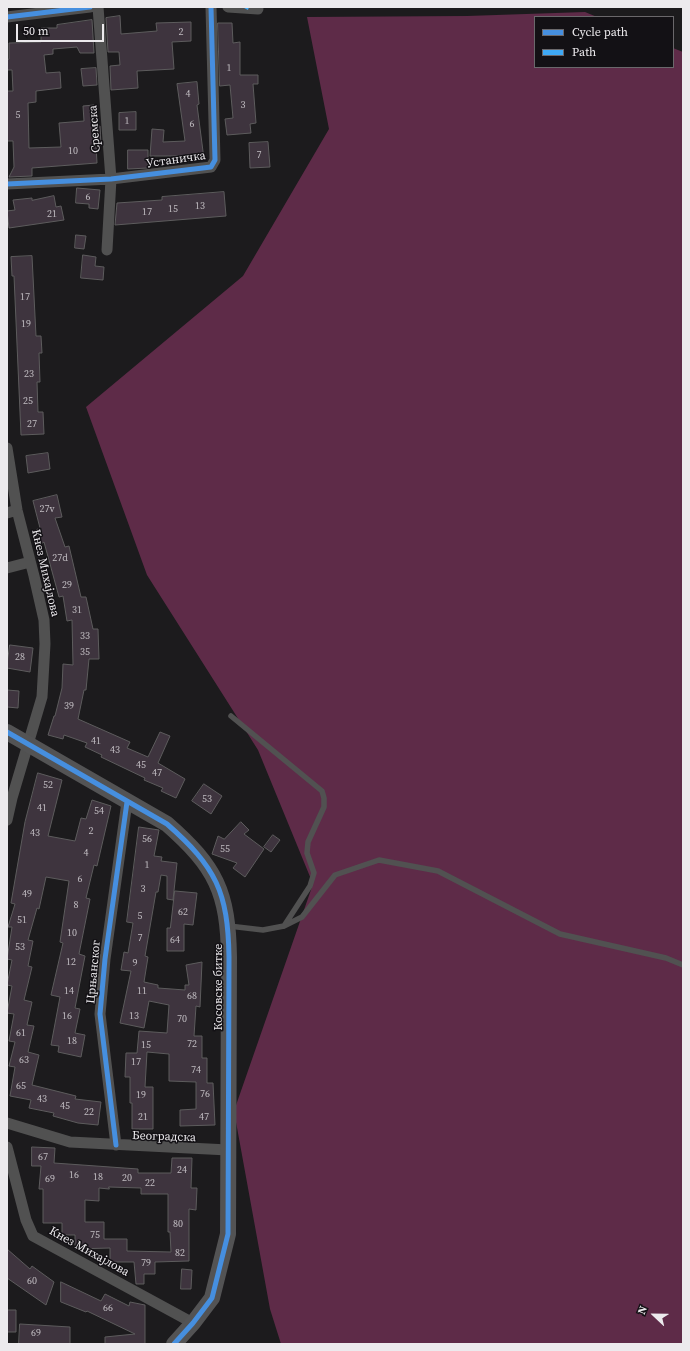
<!DOCTYPE html>
<html>
<head>
<meta charset="utf-8">
<style>
  body { margin:0 }
  #map { position:relative; width:690px; height:1351px; overflow:hidden; background:#1c1b1d; font-family:"Source Serif 4",serif }
  canvas { display:block }
  .frame { position:absolute; inset:0; border:8px solid #eceaed; pointer-events:none }
  .legend { position:absolute; left:534px; top:16px; width:140px; height:52px; box-sizing:border-box; background:#131115; border:1px solid #6a686b; margin:0; padding:5px 7px; list-style:none; font-size:12px; color:#eceaed }
  .legend li { display:flex; align-items:center; gap:8px; height:20px }
  .legend b { width:20px; border:1px solid #6a686b }
  .north { position:absolute; left:634px; top:1295px; width:40px; height:40px; -webkit-text-stroke:3px #131115; paint-order:stroke; rotate:292deg; font-size:11px; font-weight:700; line-height:16px; text-align:center; color:#eceaed }
  .north::after { content:''; display:block; margin:auto; width:14px; height:18px; background:#eceaed; clip-path:polygon(50% 0,100% 100%,50% 72%,0 100%) }
  .scale { position:absolute; left:16px; top:24px; width:88px; height:18px; box-sizing:border-box; border:2px solid #eceaed; border-top:0; padding-left:5px; font-size:12px; line-height:14px; white-space:nowrap; color:#eceaed; -webkit-text-stroke:3px #131115; paint-order:stroke }
</style>
</head>
<body>
<div id="map">
<canvas width="690" height="1351"></canvas>
<div class="frame"></div>
<ul class="legend">
<li><b style="height:5px;background:#468fdf"></b>Cycle path</li>
<li><b style="height:5px;background:#3fa9f5"></b>Path</li>
</ul>
<div class="north">N</div>
<div class="scale">50 m</div>
</div>
<script>
const ctx = document.querySelector('canvas').getContext('2d');
ctx.lineJoin = 'round';
function fill(path, color) {
  ctx.fillStyle = color;
  ctx.fill(path, 'evenodd');
}
function strokePath(path, color, width, dash) {
  ctx.strokeStyle = color;
  ctx.lineWidth = width;
  ctx.lineCap = dash ? 'butt' : 'round';
  ctx.setLineDash(dash || []);
  ctx.stroke(path);
}
function write(font, color, halo, rows, align = 'center') {
  ctx.font = font + ' "Source Serif 4",serif';
  ctx.lineWidth = 3;
  ctx.setLineDash([]);
  ctx.textBaseline = 'middle';
  ctx.strokeStyle = halo;
  ctx.fillStyle = color;
  for (const [text, x, y, turn = 0] of rows) {
    ctx.save();
    ctx.translate(x, y);
    ctx.rotate((+turn || 0) * Math.PI / 180);
    ctx.textAlign = isNaN(turn) ? turn : align;
    if (halo) ctx.strokeText(text, 0, 0);
    ctx.fillText(text, 0, 0);
    ctx.restore();
  }
}
fill(new Path2D(`
  M585 12 597 17H535V67H673V48L683 52V1344H281L270 1309 234 1111 313 884 258 750 147 575 86 407 243 276 329 129 307 17 467 16Z`), '#5e2b48');
const building = new Path2D(`
  M120 16 121 34 157 31 156 23 191 22V41L172 42 174 69 137 71 138 88 111 90 110 66 120 65 119 52H108L106 18Z
  M92 20 94 53H80L77 47 53 49V54L44 55 46 73 60 72 61 88 36 91V102L28 103 29 148 61 147 59 123 84 121 83 106 94 105 95 127 100 126 101 145H96L97 163 32 168V176L9 177 14 167 13 141H7V91H13L12 70H7V60L9 59V43L41 42V28H57V25Z
  M218 23H232L233 43 240 42V75H258V84H253L256 123 250 124 251 133 227 135 225 119 233 118 230 85 220 86Z
  M96 68 97 85 83 86 81 69Z
  M197 82 199 104 197 105 204 159 182 161V156H150L152 129 164 130 163 142 185 141 177 84Z
  M136 112V130H119V113Z
  M268 142 270 167 250 168 249 143Z
  M128 150H148V168L128 169Z
  M77 188 100 190 98 209 89 208V204L76 203Z
  M224 192 226 216 115 225 117 203 162 200V197Z
  M54 196 56 207 61 206 64 220 9 228 7 211 15 210 13 200 32 198V200Z
  M76 235 86 236 84 249 75 248Z
  M83 255 96 257 95 266 104 267 103 280 81 278Z
  M32 256 36 336H41L42 353H39L40 382H37L38 412H43L44 434 21 435 14 276H12L11 257Z
  M48 453 50 469 28 473 26 456Z
  M57 495 62 517 55 518 65 547 69 546 81 597H86L93 629H98L99 659H89L86 690H84L78 719 130 742 127 748 148 757 160 732 170 736 158 763 185 779 176 798 161 791 163 788 144 780 145 778 101 757 102 755 85 747 87 743 64 735 63 739 48 735 54 716H55L62 688 63 664 73 665 72 620 67 621 63 596 59 597 44 542 41 544 36 530 40 528 33 501Z
  M10 645 33 648 30 672 7 668Z
  M7 690 19 691 18 708 7 707Z
  M38 773 62 780 48 836 75 841 81 818 86 819 92 800 111 806 97 866 94 865 86 898 90 899 79 954 85 956 75 1008 80 1009 75 1033 85 1035 81 1057 58 1052 59 1046 51 1045 60 997 51 995 63 943 60 942 69 881 46 877 39 909 37 908 28 940 33 941 28 966 32 967 24 1000 32 1002 27 1025 34 1026 28 1052 39 1055 32 1085 76 1096 75 1099 101 1102 98 1125 78 1123 53 1116 54 1113 29 1108 31 1100 10 1096 15 1067 9 1066 15 1042 9 1041 14 1014 7 1013 12 986 7 985 12 960 7 959 12 927H8L15 904 11 903 25 822Z
  M204 784 222 796 211 814 192 801Z
  M241 822 249 830 244 834 264 849 245 877 233 868 237 863 212 854 218 836 224 839Z
  M139 827 159 830 154 856 162 857 161 861 177 863 173 900 167 899V876L161 875 158 892H156L145 956 148 957 144 982 158 985V988L185 990V985H189L186 965 202 962 200 1007 196 1006 194 1036H202V1058H207V1083H213L215 1125 180 1126V1110L196 1109V1082L169 1081V1054L147 1052 145 1087H153V1129H132V1103H130V1077H125L126 1053H137L139 1031 167 1033 169 1005 149 1001 144 1028 120 1023 131 971 121 970 124 952 128 953 133 923 127 922Z
  M273 835 280 840 271 852 264 847Z
  M175 891 197 893 193 925 184 924V951H167V928H170Z
  M32 1147 55 1148 54 1163 138 1169V1173H171L172 1158H192L191 1188H197L196 1210 189 1209V1261L155 1262V1274H144V1284H136L134 1262H110V1248L75 1249V1235H62V1223H43V1189H39L41 1166H32ZM109 1187 141 1188V1194H168V1232H170L171 1252 127 1251V1239H104V1222H85V1200L99 1201V1188L109 1189Z
  M7 1249 30 1269 32 1266 54 1282 46 1305 7 1278Z
  M182 1269 192 1270 191 1289H181Z
  M61 1282 101 1301 105 1294 129 1306 130 1302 145 1305V1344H105V1337L135 1334 87 1311 86 1312 61 1302Z
  M7 1310H16V1332H7Z
  M20 1324 70 1327V1344H19Z`);
fill(building, '#3e343e');
strokePath(building, '#5d5c5d', 1);
strokePath(new Path2D(`
  M231 716 322 791 324 798V807L308 842 307 853 314 873 310 886 284 926
  M229 926 263 930 284 926 302 917 335 875 379 860 438 871 560 934 666 958 683 965`), '#515151', 5.5);
strokePath(new Path2D(`
  M98 7 111 179 107 250
  M228 7 258 9
  M7 17 90 7
  M7 184 111 179 211 167 215 160 211 7
  M7 448 17 510 34 576 44 620 45 644 42 697 12 798 7 820
  M7 513 17 510
  M7 568 30 562
  M7 1123 70 1142 228 1150
  M116 1145 100 1014 105 959 127 802
  M7 1147 26 1220 33 1236 193 1323`), '#515151', 11);
strokePath(new Path2D(`
  M7 732 167 824C216 867 228 892 229 957L228 1234 212 1298 193 1323 174 1344`), '#535354', 16);
strokePath(new Path2D(`
  M246 9 247 7`), '#3fa9f5', 4, [8, 4]);
strokePath(new Path2D(`
  M7 17 90 7
  M7 184 111 179 211 167 215 160 211 7
  M7 732 167 824C216 867 228 892 229 957L228 1234 212 1298 193 1323 174 1344
  M116 1145 100 1014 105 959 127 802`), '#468fdf', 5);
write('10px', '#c0bcc1', null, [
  ["2",181,32],
  ["1",229,68],
  ["4",188,94],
  ["3",243,105],
  ["5",18,115],
  ["1",127,121],
  ["6",192,124],
  ["10",73,151],
  ["7",259,155],
  ["6",88,197],
  ["13",200,206],
  ["15",173,209],
  ["17",147,212],
  ["21",52,214],
  ["17",25,297],
  ["19",26,324],
  ["23",29,374],
  ["25",28,401],
  ["27",32,424],
  ["27v",47,509],
  ["27d",60,558],
  ["29",67,585],
  ["31",77,610],
  ["33",85,636],
  ["35",85,652],
  ["28",20,657],
  ["39",69,706],
  ["41",96,741],
  ["43",115,750],
  ["45",141,765],
  ["47",157,773],
  ["52",48,785],
  ["53",207,799],
  ["41",42,808],
  ["54",99,811],
  ["2",91,831],
  ["43",35,833],
  ["56",147,839],
  ["55",225,849],
  ["4",86,853],
  ["1",147,865],
  ["6",80,879],
  ["3",143,889],
  ["49",27,894],
  ["8",76,905],
  ["62",183,912],
  ["5",140,916],
  ["51",22,920],
  ["10",72,933],
  ["7",140,938],
  ["64",175,940],
  ["53",20,947],
  ["12",71,962],
  ["9",135,963],
  ["14",69,991],
  ["11",142,991],
  ["68",192,996],
  ["16",67,1016],
  ["13",134,1016],
  ["70",182,1019],
  ["61",21,1033],
  ["18",72,1041],
  ["72",192,1044],
  ["15",146,1045],
  ["63",24,1060],
  ["17",136,1062],
  ["74",196,1070],
  ["65",21,1086],
  ["76",205,1094],
  ["19",141,1095],
  ["43",42,1099],
  ["45",65,1106],
  ["22",89,1112],
  ["21",143,1117],
  ["47",204,1117],
  ["67",43,1157],
  ["24",182,1170],
  ["16",74,1175],
  ["18",98,1177],
  ["20",127,1178],
  ["69",50,1179],
  ["22",150,1183],
  ["80",178,1224],
  ["75",95,1235],
  ["82",180,1253],
  ["79",146,1263],
  ["60",32,1281],
  ["66",108,1308],
  ["69",36,1333]
]);
write('12px', '#eceaed', '#131115', [
  ["Сремска",95,129,-94],
  ["Устаничка",176,160,-8],
  ["Кнез Михајлова",45,573,77],
  ["Црњанског",94,972,-85],
  ["Косовске битке",219,987,-90],
  ["Београдска",164,1137,2],
  ["Кнез Михајлова",89,1252,29]
]);
</script>
</body>
</html>
